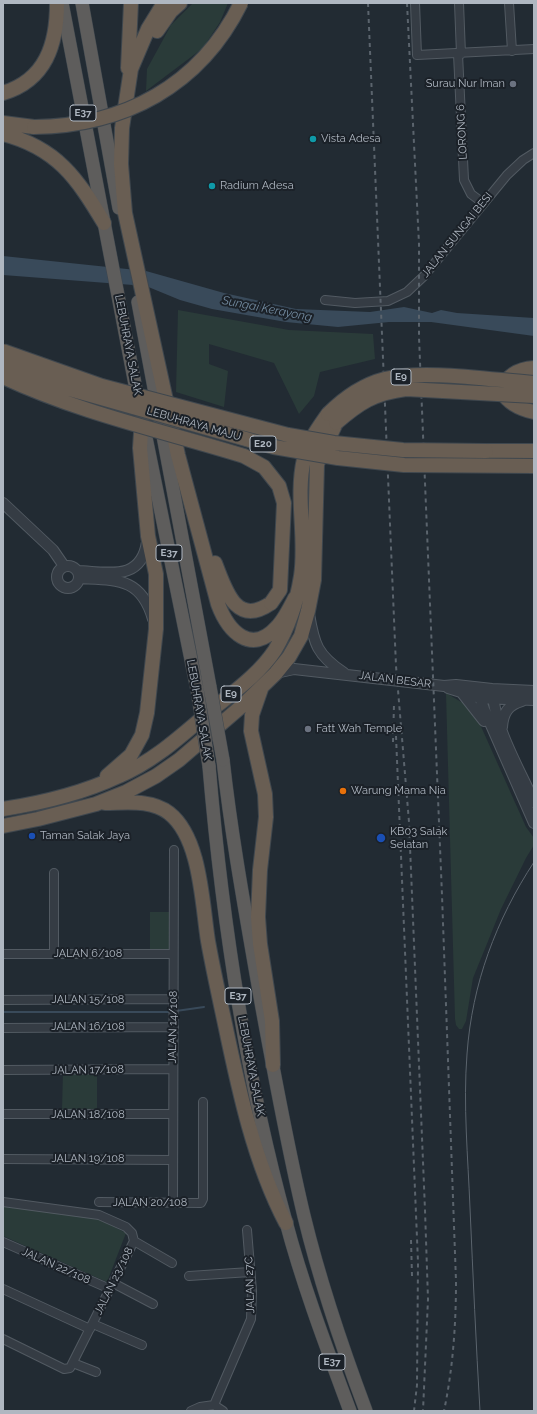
<!DOCTYPE html>
<html>
<head>
<meta charset="utf-8">
<style>
  body { margin:0 }
  #map { position:relative; width:537px; height:1414px; overflow:hidden; background:#222b33; font-family:Raleway,sans-serif }
  canvas { display:block }
  .frame { position:absolute; inset:0; border:4px solid #afb7c1; pointer-events:none }
</style>
</head>
<body>
<div id="map">
<canvas width="537" height="1414"></canvas>
<div class="frame"></div>
</div>
<script>
const ctx = document.querySelector('canvas').getContext('2d');
ctx.lineJoin = 'round';
function fill(path, color) {
  ctx.fillStyle = color;
  ctx.fill(path, 'evenodd');
}
function strokePath(path, color, width, dash) {
  ctx.strokeStyle = color;
  ctx.lineWidth = width;
  ctx.lineCap = dash ? 'butt' : 'round';
  ctx.setLineDash(dash || []);
  ctx.stroke(path);
}
function write(font, color, halo, rows, align = 'center') {
  ctx.font = font + ' Raleway,sans-serif';
  ctx.lineWidth = 4;
  ctx.setLineDash([]);
  ctx.textBaseline = 'middle';
  ctx.strokeStyle = halo;
  ctx.fillStyle = color;
  for (const [text, x, y, turn = 0] of rows) {
    ctx.save();
    ctx.translate(x, y);
    ctx.rotate((+turn || 0) * Math.PI / 180);
    ctx.textAlign = isNaN(turn) ? turn : align;
    if (halo) ctx.strokeText(text, 0, 0);
    ctx.fillText(text, 0, 0);
    ctx.restore();
  }
}
fill(new Path2D(`
  M193 3H228L220 22 203 48 146 91 147 69 171 25Z
  M178 310 289 330 373 334 375 359 320 372 314 396 299 414 274 363 209 344V364L228 371 224 407 176 392Z
  M446 693 468 706 479 722 526 827 534 838V845L526 858 501 909 482 956 473 978 466 1021 462 1029H459L456 1025 455 1019Z
  M150 912H170L171 951 150 952Z
  M63 1072 97 1073V1109H62Z
  M3 1206 97 1218 126 1233 107 1282 3 1236Z`), '#2a3b39');
fill(new Path2D(`
  M3 256 146 271 224 293 296 309 370 312 404 307 432 313 441 310 457 313 534 318V336L431 322H389L338 327 286 322 212 309 180 300 146 286 3 275Z`), '#394a5a');
strokePath(new Path2D(`
  M176 1011 204 1007
  M3 1012H172`), '#394a5a', 2);
const minor = new Path2D(`
  M415 3 417 55 534 49
  M459 3 461 54
  M509 3 512 51
  M458 54 464 180 471 194 483 203
  M325 300 355 303 388 301 407 292 424 276 507 175 523 160 534 153
  M3 954H173
  M54 954V873
  M3 1000 174 999
  M3 1028 174 1027
  M3 1070 172 1069
  M3 1114H172
  M3 1159 173 1160
  M3 1202 99 1215 126 1227 132 1233 134 1241 70 1368 64 1369 3 1339
  M99 1202 201 1203 203 1199V1102
  M173 1203 174 850
  M134 1241 172 1263
  M3 1242 110 1289
  M189 1276 250 1272
  M113 1283 153 1304
  M3 1289 90 1329
  M93 1324 142 1345
  M73 1363 96 1372
  M214 1405 251 1319 252 1291 247 1230
  M214 1405 223 1411
  M191 1411 200 1407 214 1405`);
const tertiary = new Path2D(`
  M3 503 53 550 64 566
  M57 577a11 11 0 1 1 22 0a11 11 0 1 1-22 0Z
  M77 571C108 572 141 582 147 542
  M79 578C116 580 141 577 153 619
  M309 614C314 644 317 655 344 673
  M276 673 294 669 444 686 456 685 492 689 534 691
  M448 688 480 698 534 700
  M479 688 480 698 484 709 534 823
  M492 689C495 729 518 766 534 802
  M462 693 484 721
  M502 727C503 713 508 705 522 701`);
const trunk = new Path2D(`
  M62 3 139 405
  M82 3 119 208
  M138 302 210 687
  M144 428 197 689
  M223 760C232 841 247 921 261 1002 274 1073 287 1145 304 1216 320 1282 342 1347 366 1411
  M209 766C222 919 245 1073 286 1222 303 1286 327 1349 350 1411`);
const motorway = new Path2D(`
  M164 3 148 29 131 69 122 128 121 164 125 213 178 455 218 604C228 631 251 656 277 627 284 620 290 608 295 598
  M157 31 171 11 180 3
  M128 68 131 3
  M3 93C46 80 57 44 57 3
  M3 123 34 127
  M3 134C57 148 77 178 104 223
  M534 368C519 369 504 376 502 392 509 404 520 409 534 412
  M486 451H534
  M215 563C225 588 235 628 271 603
  M261 689 252 715 251 731 265 794 266 817 260 870 258 917 260 944 272 1021 273 1065
  M107 776 131 755 142 735 147 713 156 629V574L148 536 140 448 142 417
  M105 803C126 803 151 799 169 813 201 838 202 904 208 941 213 969 219 996 225 1024 239 1091 254 1162 286 1223
  M3 809C42 803 83 793 119 776 155 761 184 733 214 708 235 691 260 673 275 650 288 628 297 601 301 576 307 537 295 498 304 459 307 443 319 427 328 414
  M3 826 38 819 96 804 126 792 156 776 179 760 243 705 276 673 289 657 301 636 308 611 314 580 317 464 336 423`);
strokePath(minor, '#525a62', 10);
strokePath(tertiary, '#525a62', 12);
strokePath(trunk, '#3f474e', 14);
strokePath(motorway, '#3f474e', 16);
strokePath(minor, '#353c44', 8);
strokePath(tertiary, '#353c44', 10);
strokePath(trunk, '#5e5d5c', 13);
strokePath(motorway, '#695e53', 14);
strokePath(new Path2D(`
  M480 1411C476 1343 473 1276 470 1208 468 1157 463 1105 467 1054 472 984 496 920 534 862`), '#5b646d', 1);
strokePath(new Path2D(`
  M368 3 396 666 409 822 425 1210 428 1299 423 1411
  M407 3 419 244V337L442 895 456 1281C456 1324 453 1368 444 1411
  M396 736 418 1262 417 1385 414 1411
  M393 742 394 704
  M411 1240 412 1276`), '#5b646d', 2, [4, 4]);
const trunkBridge = new Path2D(`
  M210 687 223 760
  M197 689 209 766`);
const motorwayBridge = new Path2D(`
  M34 127C124 126 200 86 241 3
  M3 351 102 386 288 435 334 443 403 450 486 451
  M3 364 66 388 274 447 338 458 404 465 534 466
  M3 377C80 413 163 431 244 456L264 467 279 486 284 503 280 590 271 603
  M328 414C344 398 362 385 385 379 423 369 492 380 534 383
  M336 423C359 403 374 393 406 389L534 396`);
strokePath(trunkBridge, '#3f474e', 14, []);
strokePath(motorwayBridge, '#3f474e', 16, []);
strokePath(trunkBridge, '#5e5d5c', 13);
strokePath(motorwayBridge, '#695e53', 14);
for (const [x, y, r, color] of [
  [513,84,4,"#6b7280"],
  [313,139,4,"#0f9aa8"],
  [212,186,4,"#0f9aa8"],
  [308,729,4,"#6b7280"],
  [343,791,4,"#e8710a"],
  [32,836,4,"#1a4fb4"],
  [381,838,5,"#1a4fb4"]
]) {
  const dot = new Path2D();
  dot.arc(x, y, r, 0, 2 * Math.PI);
  ctx.fillStyle = color;
  ctx.fill(dot);
  strokePath(dot, '#1b2128', 1.5);
}
for (const [x, y, w] of [
  [83,113,26],
  [401,377,20],
  [263,444,26],
  [169,553,26],
  [231,694,20],
  [238,996,26],
  [332,1362,26]
]) {
  const box = new Path2D();
  box.roundRect(x - w / 2, y - 8, w, 16, 3);
  ctx.fillStyle = '#1b2128';
  ctx.fill(box);
  strokePath(box, '#afb7c1', 1);
}
write('bold 10px', '#afb7c1', null, [
  ["E37",83,113],
  ["E9",401,377],
  ["E20",263,444],
  ["E37",169,553],
  ["E9",231,694],
  ["E37",238,996],
  ["E37",332,1362]
]);
write('11px', '#afb7c1', '#1b2128', [
  ["Surau Nur Iman",505,84,"right"],
  ["Vista Adesa",321,139],
  ["Radium Adesa",220,186],
  ["Fatt Wah Temple",316,729],
  ["Warung Mama Nia",351,791],
  ["KB03 Salak",390,832],
  ["Selatan",390,845],
  ["Taman Salak Jaya",40,836]
], 'left');
write('11px', '#afb7c1', '#1b2128', [
  ["LORONG 6",462,132,-93],
  ["JALAN SUNGAI BESI",457,235,-51],
  ["LEBUHRAYA SALAK",128,345,79],
  ["LEBUHRAYA MAJU",194,424,16],
  ["JALAN BESAR",395,680,7],
  ["LEBUHRAYA SALAK",199,710,80],
  ["JALAN 6/108",88,954],
  ["JALAN 15/108",88,1000],
  ["JALAN 16/108",88,1027],
  ["JALAN 14/108",173,1027,-89],
  ["LEBUHRAYA SALAK",251,1066,79],
  ["JALAN 17/108",88,1070,-1],
  ["JALAN 18/108",88,1115],
  ["JALAN 19/108",88,1159],
  ["JALAN 20/108",150,1203],
  ["JALAN 22/108",56,1266,24],
  ["JALAN 23/108",114,1281,-64],
  ["JALAN 27C",250,1285,-92]
]);
write('italic 12px', '#738ba0', '#1b2128', [
  ["Sungai Kerayong",267,309,11]
]);
</script>
</body>
</html>
